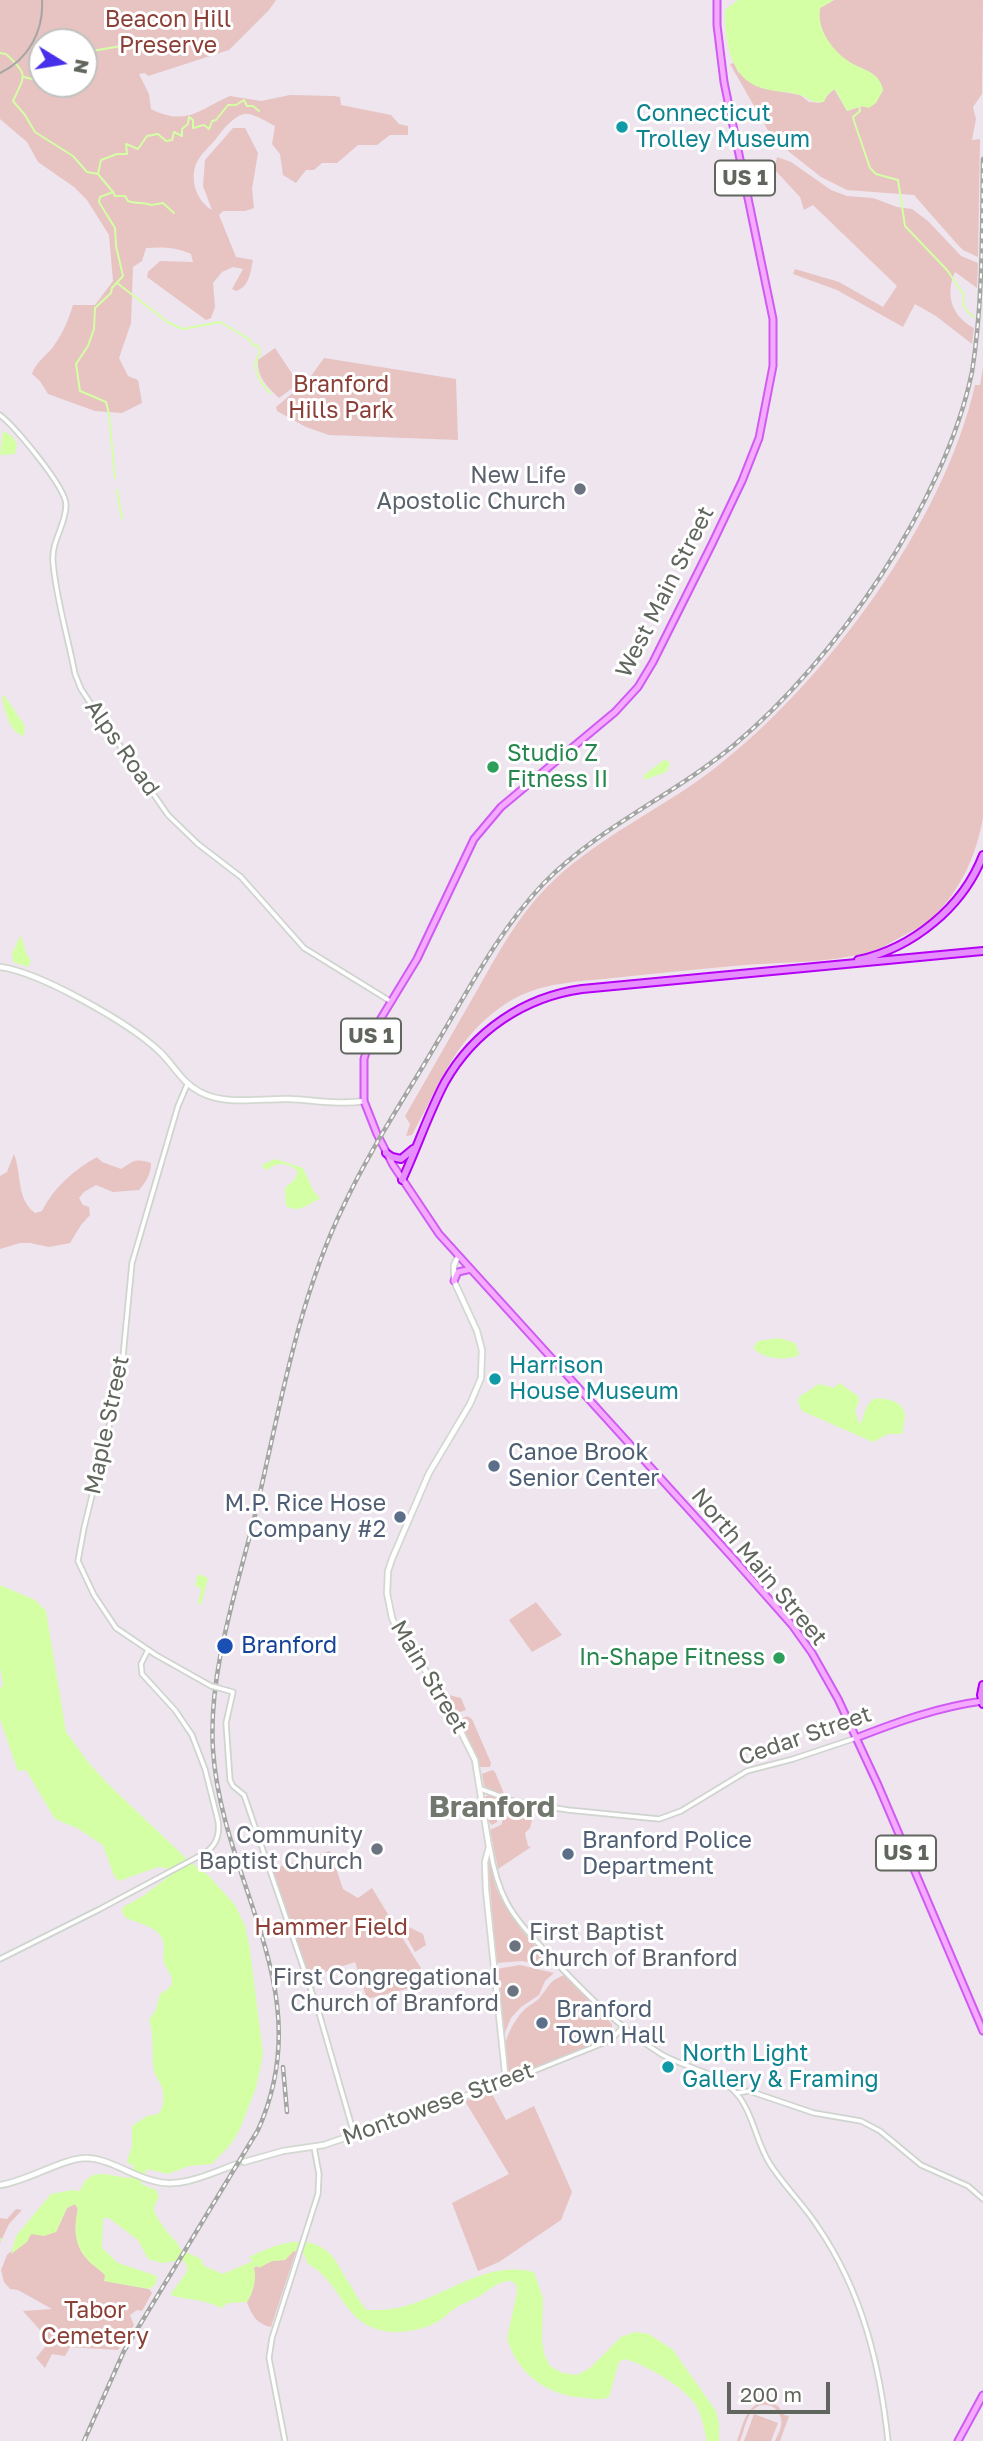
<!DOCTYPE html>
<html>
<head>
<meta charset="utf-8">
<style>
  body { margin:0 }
  #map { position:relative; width:983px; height:2441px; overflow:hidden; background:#eee5ef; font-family:"Golos Text",sans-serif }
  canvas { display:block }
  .north { position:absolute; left:28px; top:28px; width:70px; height:70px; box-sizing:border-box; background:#fff; border:2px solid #bfc2be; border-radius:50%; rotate:101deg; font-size:19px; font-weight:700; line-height:28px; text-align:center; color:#60665d }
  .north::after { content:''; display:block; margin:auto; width:24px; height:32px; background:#4830ea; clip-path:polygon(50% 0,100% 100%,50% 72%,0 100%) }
  .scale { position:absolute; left:727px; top:2382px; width:103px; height:32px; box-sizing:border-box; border:4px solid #60665d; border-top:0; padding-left:9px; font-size:21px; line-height:24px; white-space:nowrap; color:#60665d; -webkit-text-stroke:5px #fff; paint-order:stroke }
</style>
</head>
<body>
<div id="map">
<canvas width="983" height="2441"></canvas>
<div class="north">N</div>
<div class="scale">200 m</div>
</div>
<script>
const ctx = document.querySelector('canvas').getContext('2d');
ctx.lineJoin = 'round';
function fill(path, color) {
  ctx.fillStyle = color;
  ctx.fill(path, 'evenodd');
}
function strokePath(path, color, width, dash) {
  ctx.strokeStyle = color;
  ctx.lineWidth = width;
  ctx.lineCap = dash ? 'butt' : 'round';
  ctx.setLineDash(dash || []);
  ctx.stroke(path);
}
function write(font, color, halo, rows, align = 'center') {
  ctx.font = font + ' "Golos Text",sans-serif';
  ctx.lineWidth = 6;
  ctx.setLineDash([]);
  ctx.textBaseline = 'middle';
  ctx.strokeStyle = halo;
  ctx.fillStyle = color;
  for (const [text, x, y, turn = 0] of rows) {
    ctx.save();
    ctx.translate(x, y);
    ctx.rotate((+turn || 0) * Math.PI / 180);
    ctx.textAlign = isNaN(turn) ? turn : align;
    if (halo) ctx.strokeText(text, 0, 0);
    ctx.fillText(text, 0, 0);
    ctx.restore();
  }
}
fill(new Path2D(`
  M0 0H276L269 10 229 50 148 76 145 73 139 74 149 94 151 109C186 127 200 109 230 96L261 101 290 95 334 96 340 97 341 105 391 115 399 124 408 126V135H390L377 145H358L337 163H322L314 170H306L296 183 283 175 280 154 272 144 275 126C267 122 252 112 244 114 232 117 222 131 215 140 209 147 201 154 197 162 189 178 196 201 212 210L203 186 205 160 233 128H245L258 153 252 189 254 208 245 211H223L219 215 236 257 253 260C250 273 250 286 236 291L232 289 243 269 233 267 222 272 213 283 215 307 211 318 206 320 147 277 148 272 160 261 193 262 191 254C176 247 162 247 146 248L142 261 133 267 131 323 119 358 128 376 138 380 142 403 122 413 95 411 48 394 40 381 32 374C36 362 46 356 53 347 63 333 68 321 73 305H95L113 281 109 235 87 200 74 187 38 162 27 142 0 119ZM42 42H84V84H42Z
  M834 0H983L982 94 973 107 976 119 972 140 980 139 978 257 963 250 957 244 914 195 847 190 821 177 773 139 730 64 734 63 738 72 761 88 800 95 809 102 820 103 834 89 847 111 876 102 883 90C879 72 865 71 851 63 832 52 816 29 820 8Z
  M777 157 791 162 831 190 847 196 873 198 897 207 912 209 928 221 961 256 978 263 977 288 955 272C945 294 951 316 974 328L972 344 936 316 915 304 903 327 837 290 793 274 795 269 839 282 883 307 897 286 813 205 804 210 800 197 774 169Z
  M275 348 297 381 295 386 279 398C268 387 257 378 258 360Z
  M324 358 456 379 458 440 329 435 306 427 277 411 276 407 308 380Z
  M983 367V817C977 855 958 897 927 922 919 928 908 933 899 938 889 944 878 950 866 953 826 963 785 962 745 965 701 969 657 973 613 978 578 982 541 982 510 1001 455 1035 441 1083 412 1135L406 1136 410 1124 405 1116C430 1073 454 1030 479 987 498 953 519 915 547 887 595 838 661 810 715 768 826 682 944 522 975 385H980Z
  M14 1154C22 1174 16 1199 35 1213L42 1211C54 1187 74 1170 97 1157L102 1162 121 1169C134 1161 134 1158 151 1163 151 1174 146 1182 139 1190L113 1192 96 1185 84 1192 79 1198 83 1205 89 1207 90 1215 81 1225 70 1243 49 1247 30 1243H20L0 1249V1176L7 1172Z
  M536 1602 562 1635 532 1652 509 1620Z
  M449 1695 461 1698 466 1710 457 1713 447 1697Z
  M467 1716 472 1719 491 1763 490 1767H480L460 1720Z
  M492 1770 495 1772 505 1796 484 1786 482 1774Z
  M490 1794 504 1802 497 1809 499 1812H496L494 1817 497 1819V1822L492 1825 489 1822 485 1797Z
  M513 1804 535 1808 530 1828 525 1833 528 1846 531 1847 498 1869 490 1830 501 1825 507 1808Z
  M330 1851 343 1889 358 1898 372 1888 430 1983 367 1999 355 1962 306 1978 269 1870Z
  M488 1860C492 1868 493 1878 496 1887 505 1911 533 1948 554 1963V1967L522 1961 496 1963Z
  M405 1925 423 1934 426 1945 415 1952 401 1927Z
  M520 1965 554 1973 545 1981 539 1995 521 2007 511 2018 504 2035 496 1969Z
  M564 1975 612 2024V2035L606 2040 515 2075 510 2074C495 2057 510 2024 524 2010 529 2005 537 2002 541 1996 551 1984 548 1982 564 1975Z
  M491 2092 506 2120 534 2106 572 2192 561 2220 499 2262 478 2271 452 2203 509 2174 465 2101Z
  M75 2204 78 2209C74 2226 74 2245 87 2259 92 2265 100 2269 105 2275V2281L149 2289 152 2293 142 2311 137 2310 130 2315 134 2325 118 2350 70 2347 65 2356 52 2354 45 2368 36 2358 45 2347 47 2338 23 2311 52 2309 18 2290 10 2289 4 2282 1 2270 7 2255 31 2234 56 2232 67 2208Z
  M16 2209 22 2210 9 2224 0 2243V2218L7 2219Z
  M293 2250 296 2251 271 2327C257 2324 252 2316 247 2302 253 2293 257 2278 253 2268L272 2261 285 2260Z
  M766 2401 778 2406 784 2415 789 2416 780 2441H775C778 2434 783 2426 781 2419 779 2406 764 2400 754 2409 746 2416 744 2432 740 2441H737C743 2425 746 2404 766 2401Z
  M754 2414 778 2423 771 2441H744Z`), '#e7c3c2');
fill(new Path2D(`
  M738 0H834L820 8C816 29 833 52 851 63 865 71 879 72 883 90L876 103 869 108 861 106 847 111 835 89 827 95 824 102C808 103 811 98 800 95 787 91 774 92 762 88 729 79 725 39 725 10Z
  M3 431 12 436 17 444 15 454 0 455Z
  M4 695 25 726 24 736C8 731 6 712 2 698Z
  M664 760 668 761 670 765 666 772 644 780V775Z
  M21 935 26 953 31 961 28 967 13 962 12 953Z
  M275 1159 303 1168 313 1190 321 1200 318 1199C307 1206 299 1213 286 1206L285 1188 295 1179 298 1172C292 1163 275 1161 268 1170L263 1168 262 1165Z
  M779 1338 795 1343 799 1353 798 1356C782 1360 766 1360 753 1348L758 1341Z
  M839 1383 858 1396 859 1400 855 1411 859 1423H861L867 1406 873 1399C883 1397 900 1400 904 1411 906 1414 903 1429 902 1434H888L873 1442 802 1411 798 1402 799 1397 819 1384 834 1388Z
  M198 1574 208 1578 201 1605 198 1603 201 1589 195 1585Z
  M0 1585 35 1600 46 1611 66 1732 88 1762 110 1786 189 1861 209 1876 235 1905 245 1926 250 1950 263 2054 256 2088 239 2131 231 2144 212 2164 189 2166 168 2174 147 2169 141 2184 156 2190 159 2197C157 2201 155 2204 154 2208 153 2215 172 2239 177 2242L181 2250 201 2259 204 2266 223 2274 253 2261 249 2257C272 2246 303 2232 327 2251 336 2258 342 2273 349 2283 355 2292 359 2302 367 2310 380 2310 393 2310 405 2306 450 2294 486 2260 534 2272L543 2298 542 2340 544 2354 550 2366 562 2373 577 2375 590 2368 621 2337 635 2332 649 2334 673 2350 716 2411 719 2424V2441H707C704 2428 702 2415 695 2404 683 2386 646 2365 625 2359L619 2362 609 2397C602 2400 595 2399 587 2398 550 2397 517 2375 507 2338L517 2293V2286L512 2281C498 2280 490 2290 478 2297 470 2301 461 2304 454 2309 448 2313 443 2319 437 2322 425 2329 408 2332 394 2332 343 2330 344 2283 308 2264L304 2254 294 2251 285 2260 272 2261 259 2268 257 2265 254 2268C257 2278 253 2293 247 2302L228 2303 221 2308C204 2299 188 2300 170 2295L187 2272V2265L182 2260 162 2263 148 2259 138 2240 109 2218H103L102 2248 118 2263 157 2276 156 2284 149 2289 104 2281 105 2275C99 2269 92 2265 87 2259 74 2245 74 2226 78 2209L75 2204 67 2208 56 2232 44 2236 31 2234 27 2242 11 2254 16 2236 51 2194 72 2190 80 2191C90 2164 110 2177 130 2178L134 2166 127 2162 132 2146V2126L147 2116 158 2114C164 2107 164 2101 163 2092 162 2084 156 2078 154 2071 151 2054 155 2036 149 2020L156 2010 160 1994C165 1991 170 1989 172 1983 173 1975 166 1969 164 1962 162 1954 167 1943 160 1935 152 1925 137 1923 126 1918L122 1912 123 1907 143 1896 172 1874 166 1868 158 1867 119 1881 114 1876 103 1845 77 1828 55 1819 26 1770 18 1771 0 1719V1689L3 1685 0 1667Z`), '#d4ffa5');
strokePath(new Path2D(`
  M0 53 6 54C29 75 25 75 13 101L25 115 35 132 73 156 87 172 98 174 101 160 117 154H127L126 144 138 149 147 136 158 134 166 141 172 140 174 132 182 136V129L188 124 189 117 193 120V128L204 125 209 129 212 121 216 120 228 105H236L244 100 247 106H253L259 111
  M84 62 87 54 92 51 121 46
  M24 77 32 79 42 74
  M859 106 860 111 853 117 854 121 870 168 876 174 898 180 905 226 947 270 964 295 963 305 971 315 974 317
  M98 174 113 192 100 197 99 202 115 228 116 246 123 276 112 288 111 293 95 308 94 329 88 346 76 364 80 391 106 402 109 414 115 478
  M113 192 115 196H125L128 201C135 204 145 202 151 205L163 203 174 213
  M117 283 169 323 183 329 220 322 249 339 253 345 258 346 260 351C260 355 257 358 256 362 254 373 263 387 271 393
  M117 490 122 518
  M0 2239 1 2240`), '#d4ffa5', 2);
const tertiary = new Path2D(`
  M0 415C15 427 66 487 66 505 66 525 51 541 53 562 56 599 68 637 75 674L81 689 93 707 168 815 198 844 241 877 304 948 390 1001
  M187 1085 178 1106 132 1263 121 1377 84 1528 78 1561 94 1595 116 1628 156 1655 211 1686
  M219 1688 233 1692 226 1723 230 1780 233 1786 244 1795 319 2013 354 2134
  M481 1789 513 1801 568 1810 659 1819 681 1811 747 1771 793 1759 856 1738
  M490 1848C493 1867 498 1886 507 1903 518 1923 535 1940 550 1956 584 1992 619 2028 661 2054 683 2067 713 2071 732 2089 753 2108 755 2141 770 2164 784 2186 804 2205 818 2227 862 2291 880 2365 888 2441
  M0 1959 100 1909 205 1853C217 1845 220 1834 218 1821L205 1769 192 1735 175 1710 142 1674 141 1664 148 1650
  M506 2082 611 2040 623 2027
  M737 2093 749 2091 814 2113 861 2121 880 2131 921 2165 968 2186 983 2199
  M285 2441 269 2358 272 2338 318 2194 319 2174 314 2147`);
const secondary = new Path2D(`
  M0 967C40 972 129 1023 159 1051 174 1065 181 1082 200 1092 226 1106 261 1098 289 1099 314 1100 340 1105 364 1101
  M244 2162 283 2151 324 2145 506 2082 486 1890 485 1862 489 1847 475 1760 444 1698 396 1627 392 1618 387 1593 388 1571 392 1559 429 1473 470 1404 481 1378 482 1350 477 1331 454 1281V1265L458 1257
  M0 2185C29 2181 62 2158 87 2158 110 2159 132 2176 154 2181 181 2189 211 2173 237 2164`);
const primary = new Path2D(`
  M717 0V25L724 82 773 319V366L759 438 742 481 712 544 653 662 638 687 615 712 501 807 474 839 417 959 372 1033 364 1059V1101L377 1134 393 1165 439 1234 731 1556 792 1625 812 1653 838 1699 878 1785 983 2031
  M454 1281 458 1272 471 1269
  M856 1738C897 1722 938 1707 983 1701
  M958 2441 983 2395`);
const motorway = new Path2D(`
  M858 960C913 948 963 907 983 855
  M386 1153 392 1157 401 1159 413 1149
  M402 1180C417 1148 428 1114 445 1082 474 1031 524 997 582 989L983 951
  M983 1685 981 1695 983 1704`);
strokePath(tertiary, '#cfd4ce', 7);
strokePath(secondary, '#d2d8d0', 8);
strokePath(primary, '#cf5bf2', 9);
strokePath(motorway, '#b400f4', 10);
strokePath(tertiary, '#fff', 3.5);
strokePath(secondary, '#fff', 4.5);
strokePath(primary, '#f5aaff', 5);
strokePath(motorway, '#e68efd', 6);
strokePath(new Path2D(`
  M0 73C28 60 44 31 42 0`), '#a4a6a3', 2);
const rail = new Path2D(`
  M283 2067 287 2112
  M84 2441 124 2351 258 2130C321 1990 222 1885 213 1750 208 1674 236 1592 254 1519 279 1414 296 1304 343 1207 370 1149 406 1096 438 1041 470 987 500 929 544 883 599 827 674 795 734 745 835 661 945 502 972 372 983 303 982 230 983 159`);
strokePath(rail, '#a4a6a3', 4.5);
strokePath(rail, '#fff', 2, [5]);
const tertiaryBridge = new Path2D(`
  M211 1686 219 1688`);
strokePath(tertiaryBridge, '#cfd4ce', 7, []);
strokePath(tertiaryBridge, '#fff', 3.5);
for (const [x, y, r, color] of [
  [622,127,7,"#0f9aa8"],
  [580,489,7,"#6b7280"],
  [493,767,7,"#2e9e5b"],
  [495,1379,7,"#0f9aa8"],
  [494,1466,7,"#5c6f8a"],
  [400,1517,7,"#5c6f8a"],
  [225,1646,9,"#1a4fb4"],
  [779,1658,7,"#2e9e5b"],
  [377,1849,7,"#6b7280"],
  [568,1854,7,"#5c6f8a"],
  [515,1946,7,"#6b7280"],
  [513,1991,7,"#6b7280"],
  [542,2023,7,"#5c6f8a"],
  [668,2067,7,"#0f9aa8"]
]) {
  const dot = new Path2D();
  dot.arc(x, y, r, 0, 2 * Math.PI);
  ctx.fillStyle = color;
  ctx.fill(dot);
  strokePath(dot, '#fff', 2.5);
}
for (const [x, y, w] of [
  [745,178,60],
  [371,1036,60],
  [906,1853,60]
]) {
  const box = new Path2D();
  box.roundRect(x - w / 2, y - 17.5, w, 35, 5);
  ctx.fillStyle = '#fff';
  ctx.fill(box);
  strokePath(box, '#60665d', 2);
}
write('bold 21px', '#60665d', null, [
  ["US 1",745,178],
  ["US 1",371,1036],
  ["US 1",906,1853]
]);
write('23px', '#8b3f37', '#fff', [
  ["Beacon Hill",168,20],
  ["Preserve",168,46],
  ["Branford",341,385],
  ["Hills Park",341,411],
  ["Hammer Field",331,1928],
  ["Tabor",95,2311],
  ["Cemetery",95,2337]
]);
write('23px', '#0d838f', '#fff', [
  ["Connecticut",636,114],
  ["Trolley Museum",636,140],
  ["Harrison",509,1366],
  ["House Museum",509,1392],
  ["North Light",682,2054],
  ["Gallery & Framing",682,2080]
], 'left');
write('23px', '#5b616d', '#fff', [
  ["New Life",566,476],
  ["Apostolic Church",566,502],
  ["Community",363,1836],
  ["Baptist Church",363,1862],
  ["First Baptist",529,1933,"left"],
  ["Church of Branford",529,1959,"left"],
  ["First Congregational",499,1978],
  ["Church of Branford",499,2004]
], 'right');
write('23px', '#60665d', '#fff', [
  ["West Main Street",665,592,-63],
  ["Alps Road",122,748,55],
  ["Maple Street",107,1425,-78],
  ["North Main Street",759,1567,50],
  ["Main Street",429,1677,59],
  ["Cedar Street",805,1736,-19],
  ["Montowese Street",438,2104,-20]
]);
write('23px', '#27864d', '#fff', [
  ["Studio Z",507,754],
  ["Fitness II",507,780],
  ["In-Shape Fitness",765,1658,"right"]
], 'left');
write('23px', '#4e5e75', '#fff', [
  ["Canoe Brook",508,1453],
  ["Senior Center",508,1479],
  ["M.P. Rice Hose",386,1504,"right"],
  ["Company #2",386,1530,"right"],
  ["Branford Police",582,1841],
  ["Department",582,1867],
  ["Branford",556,2010],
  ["Town Hall",556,2036]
], 'left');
write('23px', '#164399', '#fff', [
  ["Branford",241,1646]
], 'left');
write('bold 30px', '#72786e', '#fff', [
  ["Branford",492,1807]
]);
</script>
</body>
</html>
